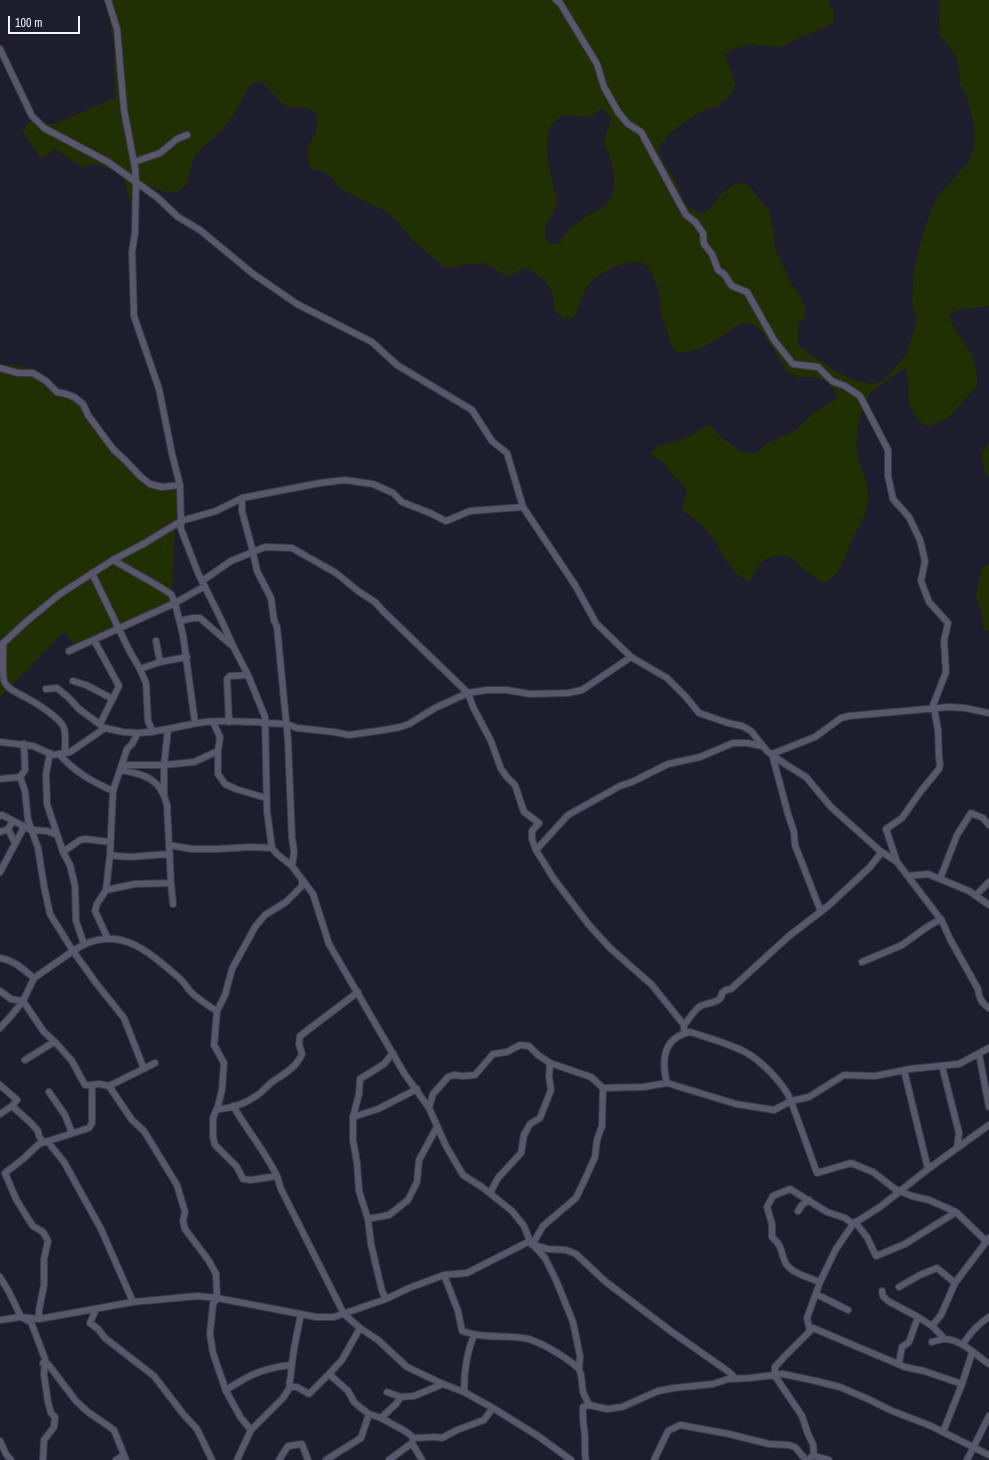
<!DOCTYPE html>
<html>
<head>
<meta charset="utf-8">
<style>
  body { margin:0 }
  #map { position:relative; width:989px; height:1460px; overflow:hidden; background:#1e1d2e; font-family:"Archivo Narrow",sans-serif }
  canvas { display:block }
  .scale { position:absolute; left:8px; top:16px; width:72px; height:18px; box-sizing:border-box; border:2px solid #f1f1fd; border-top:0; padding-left:5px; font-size:12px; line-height:14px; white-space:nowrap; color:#f1f1fd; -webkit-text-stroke:3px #1e1d2e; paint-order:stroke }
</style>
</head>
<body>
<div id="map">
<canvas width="989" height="1460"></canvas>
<div class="scale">100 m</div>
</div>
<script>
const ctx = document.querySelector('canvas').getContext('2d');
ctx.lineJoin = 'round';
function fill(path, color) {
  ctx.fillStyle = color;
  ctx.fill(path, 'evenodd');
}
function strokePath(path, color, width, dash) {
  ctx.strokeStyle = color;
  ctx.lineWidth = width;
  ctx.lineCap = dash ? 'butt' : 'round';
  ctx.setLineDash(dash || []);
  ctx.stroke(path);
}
fill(new Path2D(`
  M105 0H828L833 11 834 20 827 27 799 38 781 47 762 46 752 44 732 49 725 55 736 84C732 92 727 100 719 105 715 107 711 107 707 109 689 119 667 131 658 150 662 161 668 168 673 177 684 197 678 202 701 214L710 209 721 194 736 183 746 184 753 190 770 213 774 235V245L777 254 786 272 790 282 797 291 806 308 804 318 798 325V344L812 356 826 364 836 372 857 381 873 384 881 381 889 375 907 353 916 325V315L912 306 913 277 921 241 930 213 938 195 968 163 974 147 975 137 972 118 966 94 960 85 959 67 956 57 951 49 939 35 940 0H989V306L957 310 949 315 952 324 973 357 977 377V386L948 418 931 426 921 424 909 404 908 385 905 367C897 374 877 386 871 393 867 398 862 412 860 418 857 428 855 448 858 458 862 471 868 482 868 496 869 514 856 530 849 547 842 563 840 575 824 583L807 572 794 559 784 556H775L765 559 759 565 749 582C729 572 724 554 712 537 708 532 702 525 697 521 691 517 687 515 682 509L687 491C683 485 679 481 674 476 671 472 668 467 664 463 659 459 654 458 651 453L658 446 686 438 709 424 724 440 741 451 750 454 759 451 766 444 793 432 814 413 838 397C830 379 816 375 797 378 795 376 792 374 790 373 777 361 764 323 746 323 740 323 734 327 730 331 712 342 699 353 677 352 668 342 670 338 666 327 665 323 662 320 661 316 659 310 661 304 660 298 659 289 651 267 643 263 638 261 633 262 628 263 611 267 591 276 584 293 580 302 578 310 573 318L563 319C550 307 557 307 552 293 548 281 535 273 524 267L515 274 505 276 490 265 481 263 461 265 452 268 443 266 414 242 396 220 389 213 342 190 330 176 322 171 312 169C299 147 315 145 317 125 318 122 317 118 317 115L310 109 301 107 292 108 283 104 261 81 251 84C243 98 236 113 225 126 217 137 203 144 195 156 188 166 193 184 179 191 171 196 152 187 144 185L129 200 123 175 94 163 83 168 55 149 41 159 22 130 34 118 52 125 115 98 114 42ZM603 108 611 119 604 142 613 168 614 178V189L610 198 604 206 587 216 569 229 558 244 548 243C538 220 556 220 557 201 557 197 555 193 554 189 550 172 540 134 555 121 567 109 576 119 590 116 594 115 599 110 603 108Z
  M0 364 33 368 56 387 81 403 100 428 129 460 156 485 178 487 174 543 171 601 75 646 64 631 7 691 0 696Z
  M989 441V478L985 473 981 455Z
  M989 563V631L984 630 982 614 976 597 979 578 982 569Z`), '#203002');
const minor = new Path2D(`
  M108 0 117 29 124 110 135 168 136 182
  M556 0 560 3 597 64 604 87 618 112 628 124 641 132 686 215 695 222 703 233 704 244 712 254 718 270 724 274 732 286 747 292 774 340 793 364 818 367 832 381 845 386 860 396 888 450V476L893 499 909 517 920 540 925 561 921 581 929 602 948 623 944 641 946 672 932 708
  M0 49 32 116 44 128 108 162 136 182
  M134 162 160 153 177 139 187 135
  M0 368 18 373H33L46 381 57 392 66 394 74 397 83 404 88 415 113 449 125 460 140 476 150 484 162 487 180 485
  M242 498V511L253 552 257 571 271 598 274 620 277 627 288 741 292 838 294 852 292 866
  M113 560 160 587 171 594 175 603 183 635 195 723
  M92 573 129 650 140 669 146 683 148 721 153 732
  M202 581 231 561 265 547 292 548 336 573 358 591 375 602 383 611 468 693 473 707 491 741 501 769 507 777 515 785 524 812 539 823 532 831V839L536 850 554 879 589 925 610 948 652 985 684 1025
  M180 621 193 618H200L230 644
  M94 640 119 686 100 724
  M156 641 160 662
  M3 643C4 654 1 676 5 683 9 690 16 692 23 696 33 701 60 717 64 728 66 735 65 745 65 753
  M0 646 27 621 60 594 113 560 145 543 181 521 216 511 242 498 320 483 345 480 373 484 393 493 402 502 430 513 446 521 470 511 523 507
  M69 651 175 603 205 586
  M140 669 160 662 187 657
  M73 681 86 685 113 699
  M46 689 57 688 69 698 79 709 102 726
  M213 722 220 737 218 751V774L225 784 236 789 266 798
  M229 722 227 679 230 676 248 675
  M0 742 33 746 53 755 70 752 105 728 123 732 138 733
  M50 753 46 774 47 804 63 852 70 865 75 886 76 921 84 944
  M59 754C75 772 91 781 113 791
  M122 765H164L194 762 218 751
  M120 770C145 774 161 779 167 805L171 883
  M20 777 25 770 24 744
  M0 779 20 777 25 791 28 820 38 848 44 886 50 914 73 951 34 978 23 1001 11 1016 0 1028
  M164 793V765L168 729
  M0 816 2 815 31 830 47 831 57 835
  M13 821 8 829 15 843
  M0 832 8 829
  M169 845 192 849H217L251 847 272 848
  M536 850 568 815 620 786 632 782 668 764 700 757 733 743H747L762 746
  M63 852 80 840 86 839 110 842
  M110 855C130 859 149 855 170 854
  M897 862 886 829 902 818 921 791 939 769 940 765 939 757 938 730 934 708
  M0 872 24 827
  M908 876 928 874 969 891 989 905
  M940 879 957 835 971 813 983 818 989 825
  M302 880V886L286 902 265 915 255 927 232 969 225 995 217 1011 214 1045 224 1063 222 1090 218 1106 213 1118V1137L215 1145 237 1167 243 1179 251 1180 277 1176 281 1189 344 1314 360 1328 378 1340 407 1367 443 1384 464 1392 493 1408 538 1436 571 1460
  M106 890 135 884 171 883 173 904
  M976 895 989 882
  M821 912 795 845 794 832 788 814 772 754 815 737 841 718 849 716 949 707 965 708 989 713
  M108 939 95 911 97 904 106 890 110 855 113 791 127 749 132 744 138 733C161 732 182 725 205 722 222 720 240 722 257 722L265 723 287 724 297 728 334 732 349 735 384 730 400 727 409 724 435 708 468 693 487 690H507L530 694 568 693 582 690 631 657
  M0 958C14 960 24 970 34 978
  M862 962 902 945 927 927 941 919
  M0 991 11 999 23 1001 44 1032 56 1043 72 1061 85 1085H92L99 1084 109 1086 132 1120 144 1131 177 1185 185 1212 183 1221 185 1229 209 1261 216 1274 217 1298 213 1304 210 1334 213 1353 226 1391 241 1418 251 1430
  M989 1008C981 1003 979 997 978 989L950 939 942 921 897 862 879 850 831 807 806 777 785 764 767 751 751 731 742 726 728 723 699 713 686 697 667 678 631 657 596 623 575 585 523 507 507 453 492 441 472 410 397 365 372 342 297 304 252 273 200 230 178 217 158 198 136 182 135 233 132 252 134 316 159 389 172 454 180 485 181 529 198 573 220 617 233 646 248 675 265 717 267 811 272 848 277 854 292 866 313 894 329 944 404 1073 429 1108 446 1146 463 1175 482 1187 512 1211 524 1226 530 1241 545 1258 556 1280 573 1322 580 1356 579 1369 581 1375 583 1392 589 1405 607 1409 622 1407 658 1391 674 1388 713 1384 728 1379 750 1378 783 1374 816 1381 840 1387 868 1399 890 1410 931 1426 989 1455
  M684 1029V1025C689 1019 693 1012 699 1007 706 1002 722 1004 722 993L726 990 731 989 789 936 828 906 869 868 882 852
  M979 1054 989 1107
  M25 1060 54 1042
  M942 1066 959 1133 957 1148
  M144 1069 124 1018 96 983 73 951C115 922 146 949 178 977 183 981 186 986 190 991 198 999 207 1005 217 1011
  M904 1070 928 1169
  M667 1083 736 1104 774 1110 791 1101 817 1173 851 1163 873 1172 895 1189 912 1196 929 1200 956 1212 986 1241
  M0 1085 17 1100 12 1106 31 1123 38 1131 39 1136 42 1141 48 1142 64 1162 101 1229 133 1302
  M109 1086 155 1063
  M49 1092 65 1115 72 1133
  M218 1106 220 1109C232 1108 246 1103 256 1096 263 1092 268 1084 275 1080 286 1073 297 1066 302 1054L299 1044 300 1036 358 992
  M233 1106C247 1130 265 1151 277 1176
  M429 1108 433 1094 448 1077 454 1075 463 1076 475 1075 493 1054 507 1052 520 1045 529 1046 538 1055 550 1063 591 1077 603 1088
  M0 1114 12 1106
  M353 1117 378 1109 417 1089
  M490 1193 498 1178 521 1153 524 1135 530 1124 540 1118 551 1090 549 1076 550 1063
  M798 1211 802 1205 809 1200
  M368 1219 389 1215 408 1200 417 1182 419 1160 437 1127
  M855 1222 867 1237 876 1256 905 1244 956 1212
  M532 1245 543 1226 576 1198 586 1177 595 1157 597 1140 602 1126 603 1088 643 1087 667 1083C661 1060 663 1038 690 1032 708 1038 728 1043 745 1052 762 1061 784 1084 791 1101L809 1097 844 1075 875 1076 910 1069 959 1064 989 1048
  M534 1245 548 1249 566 1250 576 1254 606 1282 672 1332 729 1372 736 1379
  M444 1275 467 1273 530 1241
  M0 1277 9 1292 21 1317 31 1322 45 1359 44 1375 48 1402 51 1413 55 1417 54 1427 44 1440 43 1460
  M820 1282C810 1278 790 1273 785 1262 780 1250 783 1247 772 1237V1224L767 1207 773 1196 790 1189 827 1212 845 1218 853 1224
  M899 1287 920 1275 937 1268 955 1283
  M882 1291 883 1296 888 1301 918 1317 932 1326 945 1339
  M816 1294 848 1310
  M386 1299 382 1291 371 1244 368 1219 359 1191 357 1163 353 1140V1117L359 1094 360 1079 384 1064 393 1053
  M96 1309 90 1323 98 1329 105 1338 154 1376 184 1415 197 1429 212 1460
  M39 1319V1310L44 1285V1259L48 1241 43 1232 33 1226 27 1217 16 1199 5 1173 23 1159 39 1144 89 1128 92 1123V1085
  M0 1320 21 1317 39 1319 133 1302 198 1296 217 1298 316 1317H334L386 1299 409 1288 444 1275 458 1311 462 1331C484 1339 501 1335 523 1338 537 1339 569 1359 579 1369
  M932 1326 941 1315 955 1283 989 1238
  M360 1328 342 1360 329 1374 348 1391 354 1402 361 1408 369 1414 381 1418 405 1431 414 1438 435 1437 442 1438 457 1430 484 1420 493 1408
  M810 1331 807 1318 820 1282 836 1249 853 1224 880 1207 928 1169 989 1125
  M932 1342C936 1341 940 1339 944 1339 961 1339 976 1355 989 1364
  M963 1344C970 1333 978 1324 989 1317
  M43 1363 48 1364 76 1401 88 1412 114 1430 126 1460
  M899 1363 902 1347 909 1342 918 1317
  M290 1387H297L309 1394 329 1374
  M226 1390C249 1375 263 1368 291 1365
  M387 1392 401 1397 414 1396 443 1384
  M464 1392C464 1372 466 1354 474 1335
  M381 1418 396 1404 401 1397
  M943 1432 962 1384 972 1353
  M413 1440 412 1443 422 1460
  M0 1441 6 1454 11 1460
  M814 1456 813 1444 808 1434 802 1416 775 1376V1367L785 1356 813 1328 905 1367 924 1371 962 1384
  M811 1457 814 1456 829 1460
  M116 1460 124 1455
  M237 1460 251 1430 283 1398 290 1387C288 1382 291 1379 291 1374 292 1354 297 1334 301 1314
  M279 1460 288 1446 302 1444 308 1460
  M326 1460 361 1438 369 1414
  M389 1460 412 1443
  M586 1460C584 1452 585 1445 585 1437 584 1427 582 1417 583 1407L589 1405
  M654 1460 668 1431 680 1425 729 1434 769 1444 789 1445 795 1447 806 1460
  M967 1460 989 1416`);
strokePath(minor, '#3c3a49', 8);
strokePath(minor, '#59576c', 6);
</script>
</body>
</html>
